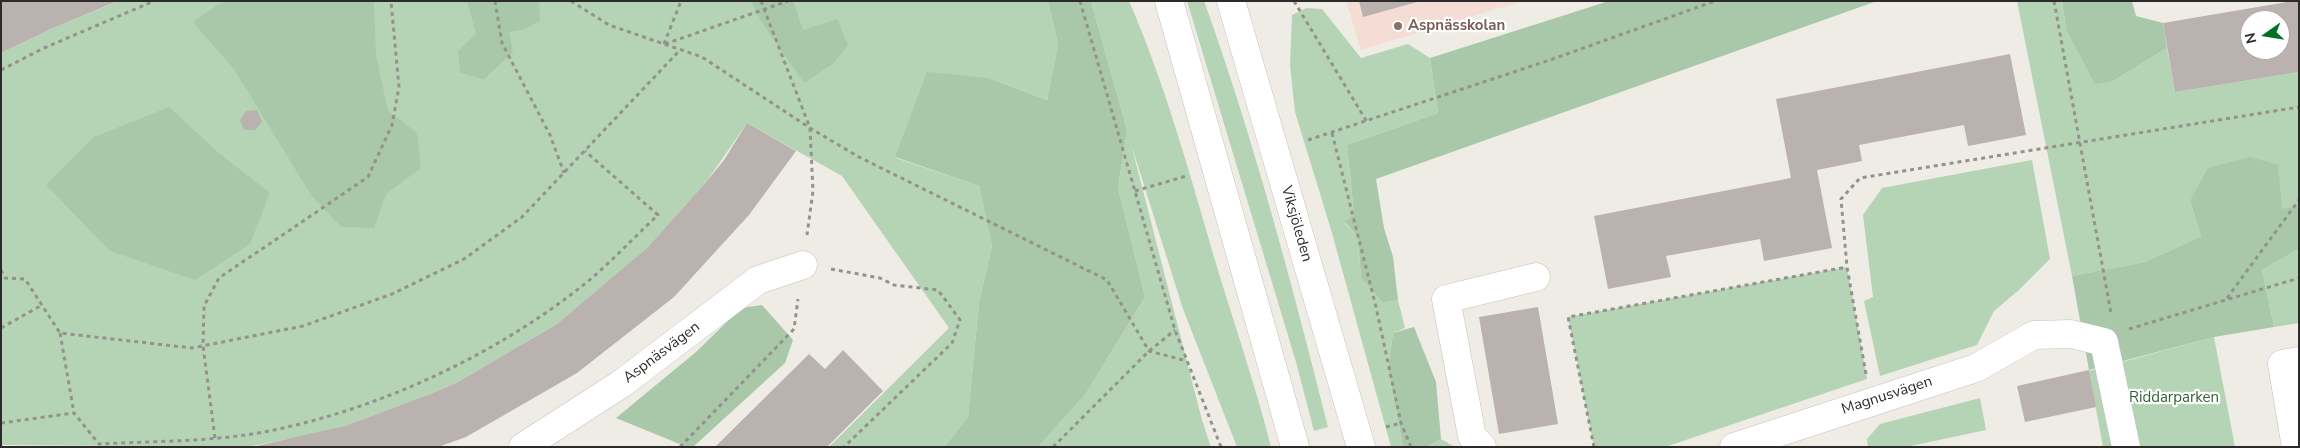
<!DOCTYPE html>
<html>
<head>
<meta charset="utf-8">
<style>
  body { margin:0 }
  #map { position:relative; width:2300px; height:448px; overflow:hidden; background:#eeece5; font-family:"Nunito Sans",sans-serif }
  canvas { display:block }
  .frame { position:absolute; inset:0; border:2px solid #2c2b29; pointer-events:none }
  .north { position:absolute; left:2240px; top:10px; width:50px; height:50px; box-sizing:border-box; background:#fff; border:1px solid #abaaa9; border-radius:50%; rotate:257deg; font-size:14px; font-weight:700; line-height:20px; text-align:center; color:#2c2b29 }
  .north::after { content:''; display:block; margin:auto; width:18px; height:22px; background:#007124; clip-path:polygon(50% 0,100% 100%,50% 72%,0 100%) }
</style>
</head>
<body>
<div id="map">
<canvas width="2300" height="448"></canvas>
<div class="frame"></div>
<div class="north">N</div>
</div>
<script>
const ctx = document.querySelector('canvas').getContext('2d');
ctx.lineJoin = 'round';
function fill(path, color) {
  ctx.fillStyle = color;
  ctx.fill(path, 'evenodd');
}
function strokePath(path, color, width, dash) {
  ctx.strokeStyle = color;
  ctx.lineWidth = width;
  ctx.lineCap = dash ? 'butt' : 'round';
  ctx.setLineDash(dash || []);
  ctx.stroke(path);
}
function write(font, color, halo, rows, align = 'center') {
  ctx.font = font + ' "Nunito Sans",sans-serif';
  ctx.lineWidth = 4.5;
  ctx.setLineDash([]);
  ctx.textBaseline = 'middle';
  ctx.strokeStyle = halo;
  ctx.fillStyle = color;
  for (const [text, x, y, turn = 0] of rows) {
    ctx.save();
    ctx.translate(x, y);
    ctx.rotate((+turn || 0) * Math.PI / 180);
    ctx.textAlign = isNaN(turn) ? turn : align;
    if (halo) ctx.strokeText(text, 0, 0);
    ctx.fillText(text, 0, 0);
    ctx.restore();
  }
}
fill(new Path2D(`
  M1346 1H1523L1361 50Z`), '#f5dcd4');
fill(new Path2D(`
  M119 1H1048L1058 44 1047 100 988 78 896 158 979 186 992 246 979 302 968 417 944 447H829L949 328 842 176 747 123 707 181 646 249 627 266 557 324 456 383 430 394 345 426 319 433 247 447 1 445V53L51 29Z
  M1091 1H1129C1165 84 1189 171 1214 257 1233 321 1255 383 1271 447H1237L1183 309 1131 144 1202 420 1211 447H1038L1085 395 1145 297 1118 188 1127 130Z
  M1187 1H1204C1254 140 1292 284 1328 427L1314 431 1296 362Z
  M2017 1H2062L2066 29 2113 81 2167 48 2175 92 2299 72V206L2282 210 2190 201 2201 236 2145 262 2072 276Z
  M1306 8 1322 9 1361 58 1408 44 1430 58 1438 113 1347 145 1354 216 1345 223 1358 238 1361 278 1383 303 1398 300 1405 328 1393 333 1388 368 1403 447H1391L1332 233 1295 112 1290 65 1292 15Z
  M2032 160 2050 259 2019 290 1994 311 1977 345 1880 376 1864 301 1873 297 1863 215 1882 188Z
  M2299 249V323L2274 327 2262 270Z
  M1847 267 1867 379 1665 447H1594L1568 317Z
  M2214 337 2235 447H2103L2089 371Z
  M1980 398 1986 430 1906 447H1868L1867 439 1880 424Z
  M1441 439 1455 447H1427Z`), '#b5d4b5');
fill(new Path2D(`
  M229 1H374L376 55 388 111 417 133 421 168 386 194 374 228 341 227 311 195 234 69 193 22 217 5Z
  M467 1H539L540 21 525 29 509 32 513 52 484 79 460 73 458 51 476 34Z
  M751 1H793L803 30 837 19 848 45 834 63 804 83 761 21Z
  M1048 1H1091L1127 130 1118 188 1145 297 1085 395 1038 447H944L968 417 979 302 992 246 979 186 895 157 927 72 988 78 1047 100 1058 44Z
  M1609 1H1877L1376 179 1384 228 1393 257 1398 300 1383 303 1361 278 1358 238 1345 222 1354 215 1347 145 1438 113 1430 58Z
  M2062 1H2132L2136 16 2163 23 2167 48 2113 81 2095 84 2066 29Z
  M169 107 220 154 270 193 250 244 195 280 110 251 46 185 94 137Z
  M2250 157 2278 165 2282 209 2299 206V249L2262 270 2274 327 2214 337 2089 370 2072 276 2145 262 2201 236 2190 201 2208 168Z
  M762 305 793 340 785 363 693 447H687L616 418 696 352 741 308Z
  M1414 327 1436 382 1441 439 1427 447H1403L1388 368 1393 333Z`), '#a8c8a9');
fill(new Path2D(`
  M1 1H118L51 29 1 53Z
  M1359 1H1417V2L1363 17Z
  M2293 1H2299V72L2175 92 2163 23ZM2250 20H2280V50H2250Z
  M2010 54 2026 135 1968 146 1964 125 1859 145 1862 161 1817 170 1832 248 1764 261 1760 239 1666 256 1671 277 1608 289 1594 216 1791 178 1776 99Z
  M257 110 262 122 255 130H244L240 120 246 111Z
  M747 123 796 151 749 215 674 297 577 373 466 437 438 447H252L345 426 430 394 456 383 557 324 646 249 707 181 724 160Z
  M1538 307 1558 424 1499 434 1479 317Z
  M843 350 883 391 827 447H715L809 354 825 369Z
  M2089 370 2096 407 2025 422 2017 386Z`), '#bab2af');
const minor = new Path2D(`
  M523 447 621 384 758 280 803 265
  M1482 447 1472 436 1446 299 1536 277
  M1734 447 1976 368 2034 335 2071 334 2104 342 2126 447
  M2296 447 2282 364 2299 361`);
const major = new Path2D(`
  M1169 1 1295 447
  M1231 1 1361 447`);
strokePath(minor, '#c4c2bb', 29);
strokePath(major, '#c4c2bb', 29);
strokePath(new Path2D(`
  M495 1 502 43 550 135 564 173
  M571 1 609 25 702 57 810 128 859 157 1107 280 1149 351 1187 361
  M761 1 810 128 813 191 807 235
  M1080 1 1175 330 1221 447
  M1294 1 1367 122
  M2054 1 2111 313
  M664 44 681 1
  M665 44 788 1
  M1 70 44 48 154 1
  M1332 133 1376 307 1401 423 1411 447
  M1308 140 1550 60 1715 1
  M1135 191 1186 176
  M831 269 880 278 894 285 938 290 960 320 952 343 844 447
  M1 270 5 278 25 279 60 333 192 348 303 326 392 294 464 259 522 217 680 50
  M2227 298 2299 200
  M1 328 42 305
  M2129 329 2299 278
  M60 333 74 413
  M1866 374 1847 267 1841 199 1860 178 2299 107
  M1 423 74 413 99 444C155 441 214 442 269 431 378 409 489 358 577 290 606 268 631 240 658 215L585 151
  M1386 427 1401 423
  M215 438 203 346 204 306 219 278 368 177 392 125 399 87 391 1
  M680 447 794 329 798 299
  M1053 447 1149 351 1175 330
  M1594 447 1568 317 1847 267`), '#93928d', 3, [4, 4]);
strokePath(minor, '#fff', 28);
strokePath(major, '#fff', 28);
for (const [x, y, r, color] of [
  [1398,26,5,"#8d6e63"]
]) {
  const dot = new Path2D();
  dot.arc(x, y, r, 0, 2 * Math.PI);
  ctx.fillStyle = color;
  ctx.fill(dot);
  strokePath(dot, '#fff', 2);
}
write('bold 15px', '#785e54', '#fff', [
  ["Aspnässkolan",1408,26]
], 'left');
write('15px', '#2c2b29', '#fff', [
  ["Viksjöleden",1296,224,74],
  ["Aspnäsvägen",662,353,-37],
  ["Magnusvägen",1887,396,-18]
]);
write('15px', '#336237', '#fff', [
  ["Riddarparken",2174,398]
]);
</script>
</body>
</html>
